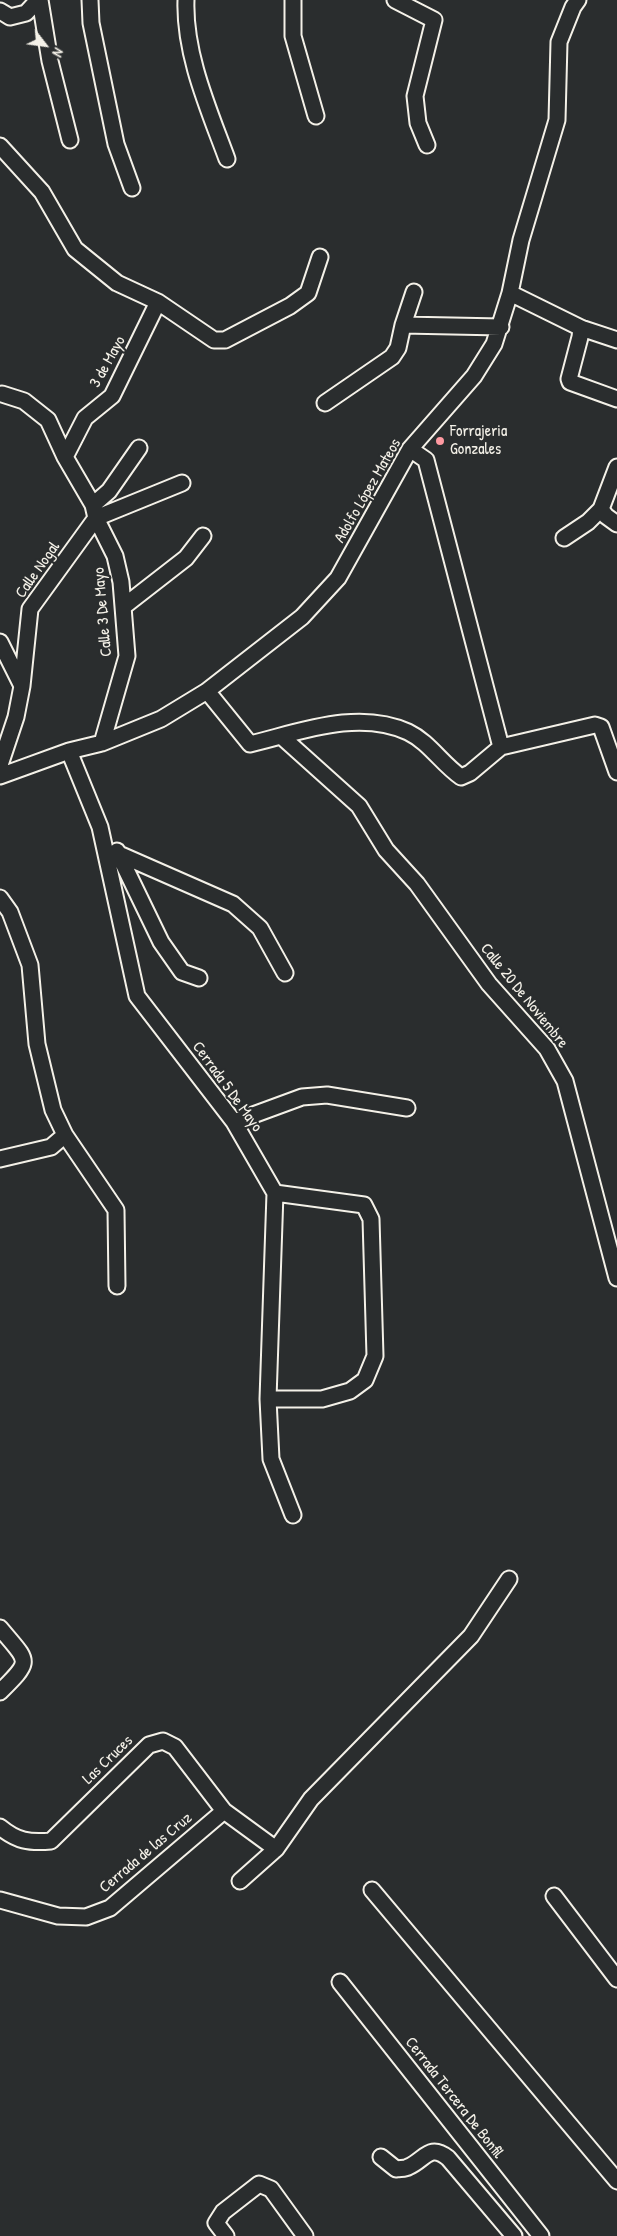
<!DOCTYPE html>
<html>
<head>
<meta charset="utf-8">
<style>
  body { margin:0 }
  #map { position:relative; width:617px; height:2236px; overflow:hidden; background:#2a2d2e; font-family:"Patrick Hand",sans-serif }
  canvas { display:block }
  .north { position:absolute; left:20px; top:20px; width:50px; height:50px; -webkit-text-stroke:4px #2a2d2e; paint-order:stroke; rotate:120deg; font-size:14px; font-weight:700; line-height:20px; text-align:center; color:#f4f1e8 }
  .north::after { content:''; display:block; margin:auto; width:18px; height:22px; background:#f4f1e8; clip-path:polygon(50% 0,100% 100%,50% 72%,0 100%) }
</style>
</head>
<body>
<div id="map">
<canvas width="617" height="2236"></canvas>
<div class="north">N</div>
</div>
<script>
const ctx = document.querySelector('canvas').getContext('2d');
ctx.lineJoin = 'round';
function strokePath(path, color, width, dash) {
  ctx.strokeStyle = color;
  ctx.lineWidth = width;
  ctx.lineCap = dash ? 'butt' : 'round';
  ctx.setLineDash(dash || []);
  ctx.stroke(path);
}
function write(font, color, halo, rows, align = 'center') {
  ctx.font = font + ' "Patrick Hand",sans-serif';
  ctx.lineWidth = 4.5;
  ctx.setLineDash([]);
  ctx.textBaseline = 'middle';
  ctx.strokeStyle = halo;
  ctx.fillStyle = color;
  for (const [text, x, y, turn = 0] of rows) {
    ctx.save();
    ctx.translate(x, y);
    ctx.rotate((+turn || 0) * Math.PI / 180);
    ctx.textAlign = isNaN(turn) ? turn : align;
    if (halo) ctx.strokeText(text, 0, 0);
    ctx.fillText(text, 0, 0);
    ctx.restore();
  }
}
const street = new Path2D(`
  M40 0 50 61 70 140
  M90 0 91 23 116 144 132 188
  M186 0C184 54 209 110 227 159
  M293 0V36L316 116
  M395 0 434 20 415 96 418 123 427 145
  M0 11 10 17 26 13 38 0
  M0 146 42 192 75 249 117 283 158 302 214 340H225L290 306 308 293 320 257
  M510 293 581 328 617 340
  M403 325 501 327
  M581 328 580 337 569 379 570 382 617 399
  M2 394 24 401 48 420 65 457 93 505 96 518 115 556 121 582 127 656 102 743
  M325 403 392 357 398 348 403 325 414 292
  M410 449 426 460 501 747
  M65 457 85 418 112 396 158 302
  M617 467 601 509 606 516 617 524
  M93 505 109 491 139 448
  M564 538 588 522 601 509
  M123 607 186 558 203 536
  M0 642 22 686
  M207 691 250 744C300 732 358 709 408 732 429 742 442 764 461 777L470 773 501 747 595 725 601 727 617 772
  M281 736 359 806 386 850 417 884 489 984 547 1049 565 1081 617 1278
  M69 751 100 827 137 996 234 1122 275 1193 268 1399 271 1459 293 1515
  M0 765 16 717 22 686 30 609 96 518 182 483
  M0 776 69 751 102 743 161 719 207 691 302 617 338 578 410 449 474 376 494 344 510 293 521 240 557 120 559 42 573 7 578 0
  M117 851 161 942 182 972 199 978
  M119 854 233 904 260 928 285 973
  M0 898 10 912 30 965 37 1044 53 1110 65 1135 116 1210 117 1286
  M234 1122 302 1097 327 1095 407 1108
  M0 1159 51 1147 65 1135
  M268 1399H322L350 1391 365 1380 375 1356 371 1219 364 1205 275 1193
  M0 1628C29 1663 33 1659 0 1692
  M0 1827C17 1841 29 1843 51 1841L149 1745 163 1741 175 1747 224 1811 276 1849
  M240 1881 276 1849 311 1799 471 1636 509 1579
  M372 1890 617 2181
  M554 1896 617 1979
  M0 1900 58 1916 86 1917 110 1908 224 1811
  M340 1982 541 2236
  M381 2157 396 2169C400 2168 405 2169 408 2167 425 2160 429 2143 448 2158L514 2236
  M226 2236 216 2223 223 2212 259 2184 271 2189 305 2236`);
strokePath(street, '#f4f1e8', 19);
strokePath(street, '#2a2d2e', 15);
for (const [x, y, r, color] of [
  [440,441,5,"#ff9aa2"]
]) {
  const dot = new Path2D();
  dot.arc(x, y, r, 0, 2 * Math.PI);
  ctx.fillStyle = color;
  ctx.fill(dot);
  strokePath(dot, '#2a2d2e', 2);
}
write('16px', '#f4f1e8', '#2a2d2e', [
  ["3 de Mayo",108,362,-61],
  ["Adolfo López Mateos",368,491,-60],
  ["Calle Nogal",38,570,-55],
  ["Calle 3 De Mayo",103,612,-95],
  ["Calle 20 De Noviembre",524,996,51],
  ["Cerrada 5 De Mayo",227,1087,54],
  ["Las Cruces",108,1760,-44],
  ["Cerrada de las Cruz",146,1853,-40],
  ["Cerrada Tercera De Bonfil",454,2098,52]
]);
write('16px', '#f4f1e8', '#2a2d2e', [
  ["Forrajeria",450,432],
  ["Gonzales",450,450]
], 'left');
</script>
</body>
</html>
